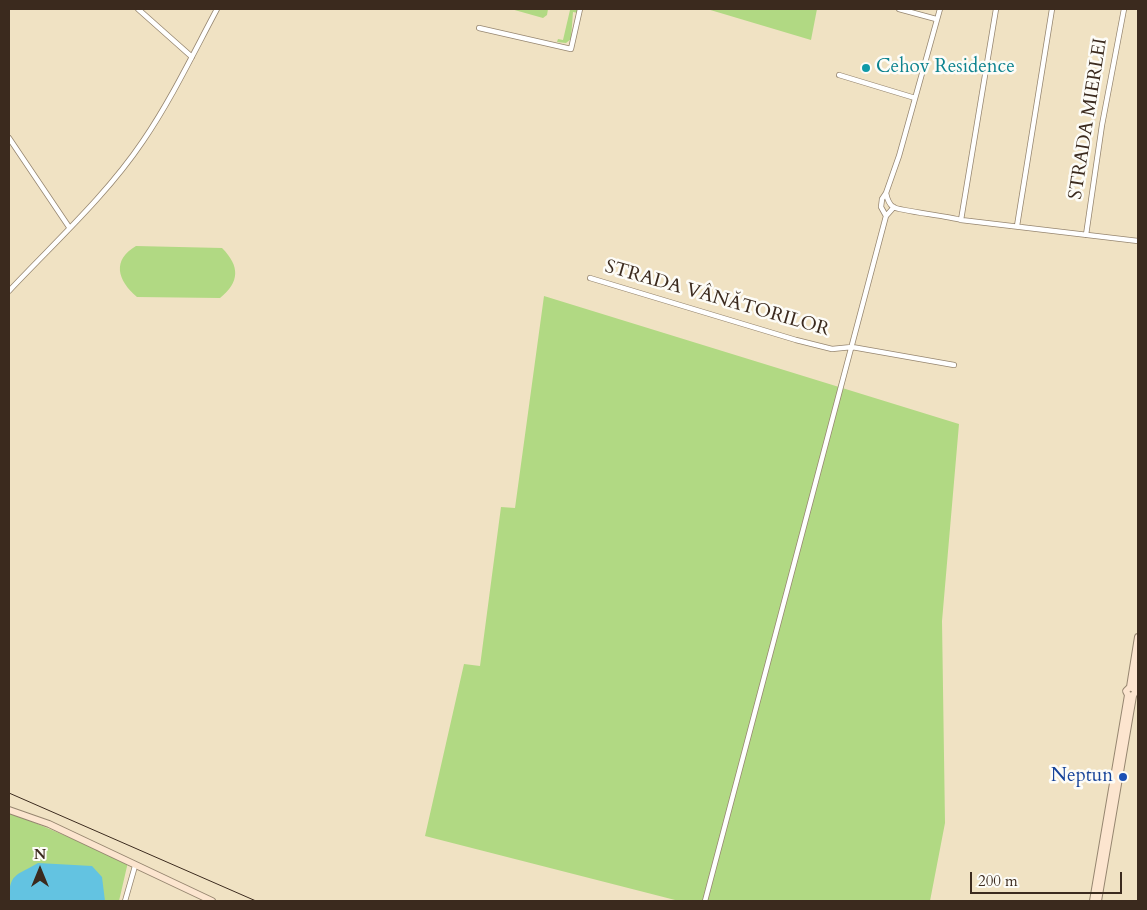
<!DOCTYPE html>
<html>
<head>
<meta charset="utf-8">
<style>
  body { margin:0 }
  #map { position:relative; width:1147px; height:910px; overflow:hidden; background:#f0e2c3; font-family:Cardo,serif }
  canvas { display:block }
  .frame { position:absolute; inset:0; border:10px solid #3b2a1e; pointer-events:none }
  .north { position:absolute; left:15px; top:845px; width:50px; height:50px; -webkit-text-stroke:4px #fdfcf7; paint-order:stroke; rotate:0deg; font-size:14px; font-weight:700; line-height:20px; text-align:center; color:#3b2a1e }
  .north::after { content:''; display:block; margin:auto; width:18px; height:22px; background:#3b2a1e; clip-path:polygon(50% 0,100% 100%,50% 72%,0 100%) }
  .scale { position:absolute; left:970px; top:872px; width:152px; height:22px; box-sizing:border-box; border:2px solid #3b2a1e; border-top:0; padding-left:6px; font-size:15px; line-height:18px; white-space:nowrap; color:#3b2a1e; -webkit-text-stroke:4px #fdfcf7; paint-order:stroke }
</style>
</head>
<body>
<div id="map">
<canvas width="1147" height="910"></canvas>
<div class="frame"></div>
<div class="north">N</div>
<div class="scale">200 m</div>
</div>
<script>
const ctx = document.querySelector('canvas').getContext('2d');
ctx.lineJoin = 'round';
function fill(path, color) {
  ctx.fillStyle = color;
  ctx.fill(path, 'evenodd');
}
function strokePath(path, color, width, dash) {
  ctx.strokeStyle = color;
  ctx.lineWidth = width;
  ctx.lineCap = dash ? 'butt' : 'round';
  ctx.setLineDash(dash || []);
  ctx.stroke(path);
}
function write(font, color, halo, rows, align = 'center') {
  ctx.font = font + ' Cardo,serif';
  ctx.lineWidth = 5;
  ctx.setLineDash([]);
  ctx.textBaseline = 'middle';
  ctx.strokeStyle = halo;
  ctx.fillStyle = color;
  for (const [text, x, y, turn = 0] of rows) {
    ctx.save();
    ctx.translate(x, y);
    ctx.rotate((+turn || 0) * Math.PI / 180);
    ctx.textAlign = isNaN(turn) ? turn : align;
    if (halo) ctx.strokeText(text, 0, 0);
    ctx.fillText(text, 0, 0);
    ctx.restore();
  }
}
fill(new Path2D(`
  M511 9H548L547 15 543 18Z
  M568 9H579L578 13 573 12 571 39 566 43 557 42 558 39 563 40 570 10Z
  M707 9H817L811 40Z
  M136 246 222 248C240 266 240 282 220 298L137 297C117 280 112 260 136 246Z
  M544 296 959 424 942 621 945 823 930 901H679L425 836 464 664 480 666 501 507 515 508Z
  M9 812 128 862 119 901H9Z`), '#b1d983');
fill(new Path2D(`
  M38 863 92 866 102 877 105 901H9C9 873 16 876 38 863Z`), '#63c3e1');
const street = new Path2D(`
  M138 9 192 57
  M899 9 936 19
  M479 28 571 49 580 9
  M839 75 915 98
  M9 138 69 227
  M886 193C887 198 889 204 893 207 900 211 948 216 961 220L1138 241
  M886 216 881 207 882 199 886 193 899 156 940 9
  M961 220 996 9
  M1017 226 1052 9
  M1086 235 1102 125 1124 9
  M590 278 796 340 832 349 852 347 954 365
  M9 291C54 243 106 196 143 141 171 100 193 54 217 9
  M125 901 135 866
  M705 901 886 216 894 207`);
const secondary = new Path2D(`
  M1130 687 1136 690 1133 696 1128 695 1126 691 1130 687 1138 637
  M1134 688 1138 666
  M9 810 49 824 212 901
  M1093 901 1128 695
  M1098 901 1133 696`);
strokePath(street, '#968670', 6);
strokePath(secondary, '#968670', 8);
strokePath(street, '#fff', 4.5);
strokePath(secondary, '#fce5cf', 6);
strokePath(new Path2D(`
  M9 793 256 901`), '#3b2a1e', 1);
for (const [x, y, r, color] of [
  [866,68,5,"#0f9aa8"],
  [1123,777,5,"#1a4fb4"]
]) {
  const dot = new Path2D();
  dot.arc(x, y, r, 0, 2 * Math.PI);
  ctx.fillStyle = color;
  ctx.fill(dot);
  strokePath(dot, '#fdfcf7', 2);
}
write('19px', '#0d838f', '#fdfcf7', [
  ["Cehov Residence",876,68]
], 'left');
write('19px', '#3b2a1e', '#fdfcf7', [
  ["STRADA MIERLEI",1089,119,-81],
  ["STRADA VÂNĂTORILOR",717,299,16]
]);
write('19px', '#164399', '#fdfcf7', [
  ["Neptun",1113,777]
], 'right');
</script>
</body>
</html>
